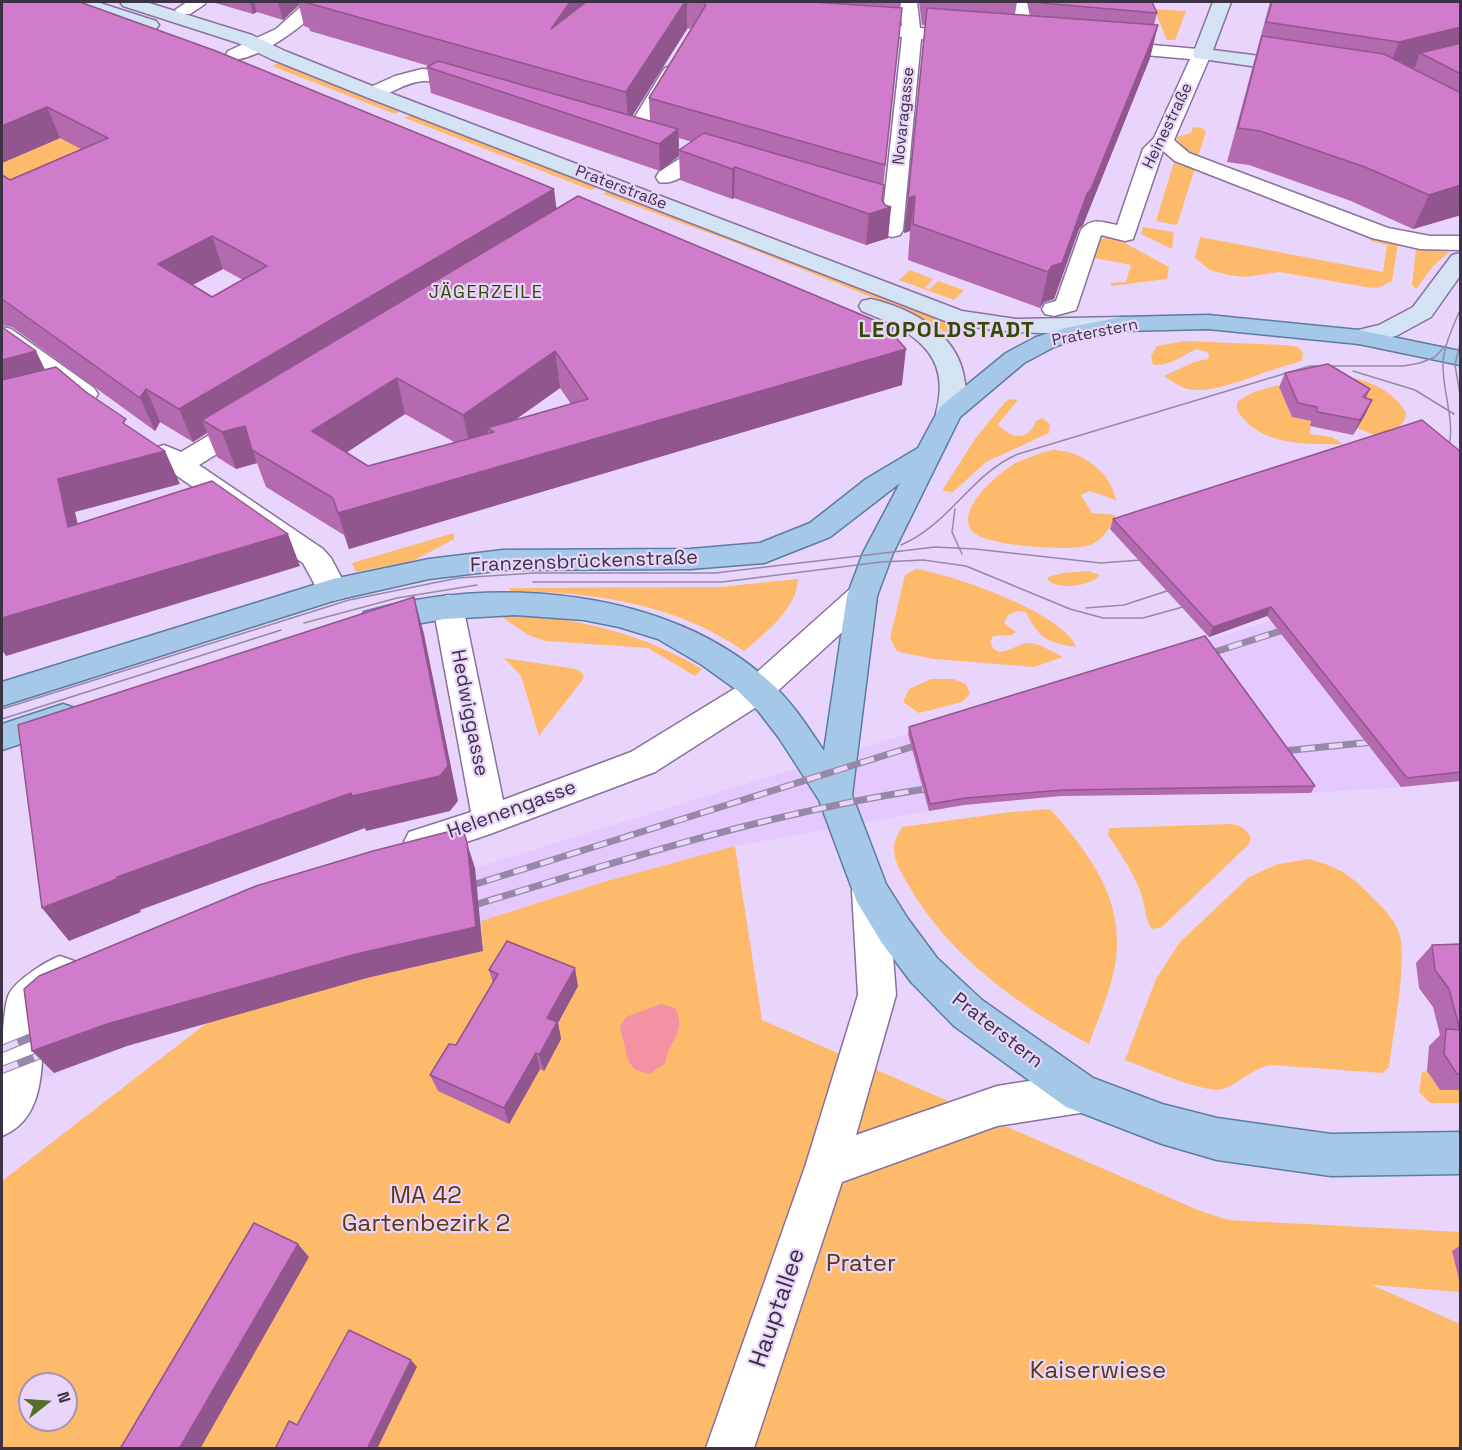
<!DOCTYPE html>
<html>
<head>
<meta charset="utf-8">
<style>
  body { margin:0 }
  #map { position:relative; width:1462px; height:1450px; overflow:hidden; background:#e9d5fb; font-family:"Space Grotesk",sans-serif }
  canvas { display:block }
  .frame { position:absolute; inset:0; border:3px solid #3c3245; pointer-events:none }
  .north { position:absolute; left:18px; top:1372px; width:60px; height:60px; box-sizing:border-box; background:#e9d5fb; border:2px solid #a494b2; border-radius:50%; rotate:73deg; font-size:16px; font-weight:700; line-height:24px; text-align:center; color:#3c3245 }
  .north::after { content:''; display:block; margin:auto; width:21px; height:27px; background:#527127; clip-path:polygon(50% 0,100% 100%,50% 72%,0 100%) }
</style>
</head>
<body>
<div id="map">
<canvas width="1462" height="1450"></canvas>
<div class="frame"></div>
<div class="north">N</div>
</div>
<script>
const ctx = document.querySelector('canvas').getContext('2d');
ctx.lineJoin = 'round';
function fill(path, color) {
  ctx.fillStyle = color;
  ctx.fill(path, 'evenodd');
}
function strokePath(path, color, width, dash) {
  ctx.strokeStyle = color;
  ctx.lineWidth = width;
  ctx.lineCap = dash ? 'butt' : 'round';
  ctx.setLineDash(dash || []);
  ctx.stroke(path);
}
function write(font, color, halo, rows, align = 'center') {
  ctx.font = font + ' "Space Grotesk",sans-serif';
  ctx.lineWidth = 4.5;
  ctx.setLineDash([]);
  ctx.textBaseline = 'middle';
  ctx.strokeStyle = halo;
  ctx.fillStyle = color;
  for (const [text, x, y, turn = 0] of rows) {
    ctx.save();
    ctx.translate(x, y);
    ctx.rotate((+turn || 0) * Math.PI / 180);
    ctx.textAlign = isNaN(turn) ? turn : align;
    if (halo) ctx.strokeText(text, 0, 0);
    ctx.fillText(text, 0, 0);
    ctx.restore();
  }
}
fill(new Path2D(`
  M1270 621 1401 787 1311 793 1130 794 1039 798 964 805 735 846 607 881 481 921 483 951 367 978 127 1046 2 1095V1024L233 926 383 876 470 853 475 868Z`), '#e5c8fe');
fill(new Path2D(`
  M1154 9 1186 11 1175 40H1167Z
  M279 63 402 110 395 114 272 66Z
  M411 114 598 187 591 190 405 118Z
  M1193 127 1202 128 1206 132 1197 159 1190 156 1176 137 1191 133Z
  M64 136 109 157 2 205V163Z
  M1175 159 1195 168 1177 225 1156 221Z
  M609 190 957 323 960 328 953 334H947L919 316 736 243 603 194Z
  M1143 227 1174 232 1172 249 1141 234Z
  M1114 237 1169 267 1167 279 1111 286V283L1126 282 1131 265 1094 258 1100 239Z
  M1200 237 1383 272 1387 245 1371 241 1370 238 1398 244 1392 281 1380 287 1372 288 1279 272 1246 277 1228 275 1210 270 1195 258Z
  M1416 248 1449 252 1433 266 1416 289 1412 285Z
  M910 270 933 279 925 288 930 289 938 281 964 290 954 300 899 280Z
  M1184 341 1285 345 1298 347 1303 353 1302 360 1296 363C1267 369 1223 392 1194 390 1183 389 1174 383 1164 376L1194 362 1208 359 1209 355 1207 352 1196 349C1182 356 1171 366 1153 365L1151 356 1157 346Z
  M1342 376C1367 380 1393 389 1406 413 1406 427 1391 431 1380 437L1357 428 1349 421 1359 424 1365 415Z
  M1278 385 1292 417 1311 421 1310 434 1332 437 1343 444C1311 445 1264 445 1243 418 1238 413 1235 408 1238 401L1254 392Z
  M1010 399 1018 400 998 424C1010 439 1028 442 1036 421L1042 418 1050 424 1049 433 986 462 953 492 944 491 943 489 975 439 1005 402Z
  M1053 450C1080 450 1111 471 1116 500L1090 491 1081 495 1092 513 1116 515C1111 527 1103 540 1090 545 1071 552 986 546 973 532 954 511 997 474 1014 464 1026 458 1039 453 1053 450Z
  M454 533V539L413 561 356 572 352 563Z
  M916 569C951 574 1064 613 1076 647 1061 645 1045 642 1036 629 1031 624 1030 618 1025 612L1017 611 1008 615 1004 623 1016 632 1012 635 993 636 990 642C999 664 1016 641 1031 643 1042 645 1053 652 1063 657L1034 667 934 659 900 652 896 650 890 638 905 575Z
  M1088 571 1100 575C1090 586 1059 591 1048 580V577L1063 573Z
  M798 579C797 609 765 633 744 651 675 603 592 592 510 591V588L720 587Z
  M518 615C584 619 645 635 702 669L695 676 648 648 546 641 528 635 502 617Z
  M504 658 570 668C578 670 582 670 584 678L539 736 521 676Z
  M931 679H953L966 684 970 694 962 702 919 713 903 702 909 689Z
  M1050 809C1096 860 1132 912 1111 983 1105 1004 1096 1024 1089 1044 1019 1006 949 956 909 886 902 874 894 862 894 848 894 840 898 834 902 827L1011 812Z
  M1231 824C1240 825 1247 829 1251 838L1248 845 1162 927 1152 929C1145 921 1145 904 1141 893 1133 872 1121 854 1108 835L1109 828Z
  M735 846 762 1020 1198 1210 1228 1220 1460 1232V1292L1372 1285 1460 1324V1448H2V1181L208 1022 367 978 483 951 481 921 607 881ZM30 1384H66V1420H30Z
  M1309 859C1338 867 1350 874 1371 896 1381 906 1395 919 1399 933 1408 959 1393 1035 1389 1067L1382 1073 1272 1065C1254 1067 1240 1083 1223 1089 1207 1095 1144 1067 1125 1060L1156 979 1180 942 1249 877 1278 864Z
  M1427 1071 1440 1090H1460V1103H1430L1419 1092 1422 1072Z`), '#feba6b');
fill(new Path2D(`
  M661 1004 675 1008C688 1033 668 1040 665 1064L649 1074 634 1069 628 1060 620 1027 626 1017Z`), '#f292a3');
const street = new Path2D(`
  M187 2H205V4L190 14H178L175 10Z
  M306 2H325C311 22 253 65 228 59L226 55 228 51 276 29Z
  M899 2H917L920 28 969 31 976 33 978 37 976 41 969 43 921 39 903 230 900 235 892 237 884 235 881 230 902 37 856 33 850 32 847 28 850 24 856 23 902 26Z
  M1009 2H1027L1035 42 1033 46H1019L1017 42Z
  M1107 41 1209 50 1211 54 1174 140 1189 153 1388 228 1430 236H1460V250L1420 249 1372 238 1175 161 1163 151 1133 239 1125 241 1101 235 1076 310 1054 316 1045 314 1042 309 1045 304 1056 301 1081 230C1092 217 1101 222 1117 225L1143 149 1154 138 1190 59 1100 51 1098 47 1100 43Z
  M672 66 679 68 682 72 644 135 641 139 634 141 627 139 624 135 662 72 665 68Z
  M422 69C435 70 475 76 482 86L479 90C461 95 442 80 423 81 405 82 390 95 373 99L366 97 363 93 366 89 395 76Z
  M700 148 707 150 710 154 707 158C693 168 677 186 659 182L656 177 659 172 693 150Z
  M2 327 11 329 94 388 98 394 94 400 85 402 76 400 2 345Z
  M250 414 259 416 263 422 259 428 199 465 323 549 331 558 348 590 344 598 333 601 322 598 303 563 154 460 150 454 154 448 164 445 181 452 241 416Z
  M862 585 873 588 877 596 873 604 769 699 655 772 490 834 422 857 409 852 404 842 409 832 471 812 433 606 437 598 448 595 459 598 463 606 503 800 631 752 747 681 851 588Z
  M870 875 883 880 888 891 896 995 856 1135 997 1086 1080 1073 1094 1079 1100 1093 1094 1107 1080 1113 997 1126 842 1182 754 1448H706L805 1167 858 995 852 891 857 880Z
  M60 956 74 961 79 973 74 985 43 1011C41 1054 50 1117 2 1136 0 1111 0 1014 9 994 16 980 46 961 60 956Z`);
const secondary = new Path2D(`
  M72 2H97L156 21 159 25 156 29H144L75 6Z
  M120 2H146L252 35 285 51 380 89 962 311 1016 319 1122 317 1131 319 1134 324 1131 329 1122 331C1062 334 1005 336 945 321L366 97 271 59 238 43 123 6Z
  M1213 2H1231L1213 50 1300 61 1307 63 1310 67 1307 71 1300 73 1195 58 1193 54Z
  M1460 253V276L1431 317 1396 336 1359 344 1350 342 1347 337 1350 332 1379 325 1413 307 1452 255Z
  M871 299C914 309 960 335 965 383 967 395 965 408 958 419L949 421 940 419 936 413C953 352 911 331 862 311L859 306 862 301Z`);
const primary = new Path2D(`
  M1208 315 1359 330 1460 351V365L1359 344 1208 329 1122 331 1071 341 1054 347 1024 363 960 417 893 553 877 596 852 795 886 884 908 919 937 958 982 1000 1093 1078 1162 1104 1217 1118 1331 1134 1460 1132V1174L1331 1176 1217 1160 1162 1144 1066 1107 954 1026 911 982 882 943 857 902 819 800 779 738 759 712 738 691 702 665 658 639 619 627 584 620 515 615 445 619 375 631 364 628 360 620 364 612C492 574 670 588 771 683 792 702 808 727 824 751L847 596 863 553 900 483 830 537 764 563 690 569 503 570 429 579 336 600 2 706V682L333 579 429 559 503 550 690 549 760 543 810 523 866 479 918 448 940 407 1006 353 1036 337 1065 328 1122 317Z
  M63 704 75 708 79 717 75 726 2 750V724Z`);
strokePath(street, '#88719c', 3);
strokePath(secondary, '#88719c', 3);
strokePath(primary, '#5b7ba5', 3);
fill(street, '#fff');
fill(secondary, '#d3e3f4');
fill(primary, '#a6c8e8');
strokePath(new Path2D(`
  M1460 343 1455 365 1460 394
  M1353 371 1415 390 1454 414
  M1444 460C1460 428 1442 397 1443 363 1444 345 1453 327 1460 310
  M955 509 952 532 962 554
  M901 545C949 525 971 474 1018 454L1310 366H1403L1420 363 1435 357 1445 346
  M533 582H722L881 562 923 560 966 566 1070 609 1103 618H1143L1197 603
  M1086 608 1124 605 1182 586
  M304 623 397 598 477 585
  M2 709 349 600 458 578 535 573H715L935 547 975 549 1101 563 1155 559
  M2 719 281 630`), '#9788a5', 1.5);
const railFar1 = new Path2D(`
  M1202 656 1293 627
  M1273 752 1383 741
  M460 889 927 742
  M462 909C618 861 776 810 939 787`);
const rail = new Path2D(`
  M2 1049 46 1031
  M2 1070 51 1051`);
strokePath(railFar1, '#9788a5', 7);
strokePath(rail, '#9788a5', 8);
strokePath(railFar1, '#e9d5fb', 4.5, [14]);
strokePath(rail, '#e9d5fb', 6, [17]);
fill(new Path2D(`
  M2 2 556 209 893 328 892 334 902 385 349 549 344 535 266 487 257 463 236 469 217 457 207 433 193 442 160 422 155 431 12 327 2 325V175L10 180 81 149 60 138 2 163ZM223 269 243 280 212 297 192 285ZM560 388 571 404 515 420ZM405 414 456 443 368 466 346 453Z
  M212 2H901L882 200 885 205 891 207 888 238 866 245 734 198 732 199 680 180 679 150 692 142 679 138V156L660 171 431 93 427 67 429 66 310 31 309 28 304 26 299 5 283 20 257 12 253 14ZM692 28 649 98 650 121 632 116 687 29Z
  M919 2H1017L1015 14 1031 16 1027 2H1152L1157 13 1154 25H1158L1150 58 1083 225 1079 229 1054 299 1044 302 1040 308 908 260 910 231 904 233 925 25H922Z
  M1270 2H1461V215L1413 229 1351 201 1249 165 1227 162Z
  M1285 373 1370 389 1366 398 1372 400 1365 415 1353 435 1310 426 1311 421 1292 417 1279 387Z
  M1461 452V781L1401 787 1267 616 1209 637 1110 529 1113 519Z
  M909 727 1315 786 1311 793 1061 796 964 805 929 811 908 734Z
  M1461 944V1090H1440L1427 1071 1429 1046 1440 1035 1433 1007 1419 988 1416 963 1432 945Z
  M489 970 578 986 558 1023 561 1039 544 1071 540 1069 509 1124 438 1091 430 1075 456 1045 493 983Z
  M1461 1245V1287L1452 1251Z`), '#b36aaf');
fill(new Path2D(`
  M250 2H254L257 12 253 14Z
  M278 2H298L299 5 283 20Z
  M570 2H592L551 29Z
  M685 2H687V29L628 123 626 92Z
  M1158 25 1150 58 1083 225 1079 229 1054 299 1044 302 1040 308 1048 272Z
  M1461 27V53H1420L1415 67 1386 75 1399 42Z
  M47 107 60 138 2 163V126Z
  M678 129 679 156 660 171 659 144Z
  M735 167 734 198 732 199V169Z
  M1461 185V215L1413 229 1429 195Z
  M554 189 558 220 202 420 207 433 193 442 179 409Z
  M915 196 910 231 904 233 908 198Z
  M891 207 888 238 866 245 869 214Z
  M212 236 223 269 170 297 158 264Z
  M893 328 890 354 906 349 902 385 349 549 338 513 891 332Z
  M36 351 52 384 2 398V360Z
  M555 351 560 388 495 434 494 432 487 428 489 438 471 451 463 415Z
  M397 378 405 414 324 467 312 431Z
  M146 389 160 422 155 431 140 398Z
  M1372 400 1365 415 1353 435 1360 420Z
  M245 426 257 463 236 469 222 432Z
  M165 451 180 484 75 512 86 560 68 527 58 479Z
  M288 534 300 566 6 656 2 650V618Z
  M414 597 424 634 458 801 450 811 366 831 365 828 140 910 141 912 69 941 42 908 117 877Z
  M1271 607 1267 616 1209 637 1213 627Z
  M467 843 475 868 483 951 367 978 127 1046 54 1073 32 1051Z
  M575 968 578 986 558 1023 561 1039 544 1071 539 1055 547 1018Z
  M536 1053 540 1069 509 1124 504 1108Z
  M298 1244 309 1257 200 1449H179Z
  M411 1360 417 1367 377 1449H367Z`), '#92568e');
const building = new Path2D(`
  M2 2H80L216 51 554 189 179 409 146 389 140 398 2 299V175L10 180 108 138 47 107 2 126ZM212 236 267 266 212 297 158 264Z
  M304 2H570L551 29 586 2H685L626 92Z
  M703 2H813L902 8 885 165 649 98 706 5Z
  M1041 2H1152L1157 13 1041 3Z
  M1272 2H1461V27L1399 42 1266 22Z
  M927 8 1158 25 1091 189 1087 194 1062 263 1052 266 1048 272 913 224 915 196 908 198Z
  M1262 36 1384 54 1461 93V185L1429 195 1365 167 1260 131 1238 128Z
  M1461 43V74L1420 53Z
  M438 61 678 129 659 144 427 67Z
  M704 133 884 185 882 200 885 205 891 207 869 214 735 167 732 169 679 150Z
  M578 196 893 328 891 332 906 349 338 513 333 498 252 450 245 426 222 432 202 420ZM555 351 588 399 487 428 494 432 368 466 312 431 397 378 463 415Z
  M2 327 36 351 2 360Z
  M1328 364 1370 389 1363 397 1372 400 1360 420 1317 412V407L1298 403 1285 373Z
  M56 367 86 392 126 419 123 423 165 451 58 479 68 527 212 481 288 534 2 618V380Z
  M1422 420 1461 452V772L1407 778 1271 607 1213 627 1113 519Z
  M414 597 448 766 440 776 352 796 351 793 117 877V879L42 908 18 725Z
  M1205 636 1315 786 1063 790 966 798 930 804 909 727Z
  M463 828 467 843 476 927 356 954 107 1024 32 1051 24 989 39 976 256 886 373 851Z
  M507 941 575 968 547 1018 557 1022 539 1055 536 1053 504 1108 430 1075 449 1044 456 1045 498 974 489 970Z
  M1461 944V1074H1457L1444 1054 1446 1029 1460 1030 1449 989 1435 970 1432 945Z
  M254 1223 298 1244 179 1449H120Z
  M349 1330 411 1360 367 1449H275L289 1421 297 1425Z`);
fill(building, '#d07bcb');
strokePath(building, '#92568e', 1.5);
write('16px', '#3c3245', '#e9d5fb', [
  ["Novaragasse",904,116,-84],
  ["Heinestraße",1168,126,-64],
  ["Praterstraße",621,188,21],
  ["Praterstern",1095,333,-11]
]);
ctx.letterSpacing = '1.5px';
write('18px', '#314b00', '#e9d5fb', [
  ["JÄGERZEILE",486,293]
]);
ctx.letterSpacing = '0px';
write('20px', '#3c3245', '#e9d5fb', [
  ["Franzensbrückenstraße",584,562,-2],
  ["Hedwiggasse",469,713,79],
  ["Helenengasse",512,810,-20],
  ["Praterstern",997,1031,38]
]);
ctx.letterSpacing = '1.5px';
write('bold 22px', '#314b00', '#e9d5fb', [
  ["LEOPOLDSTADT",947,331]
]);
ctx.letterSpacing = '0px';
write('24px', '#593a11', '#e9d5fb', [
  ["MA 42",426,1196],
  ["Gartenbezirk 2",426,1224],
  ["Prater",861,1264],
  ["Kaiserwiese",1098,1371]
]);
write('24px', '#3c3245', '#e9d5fb', [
  ["Hauptallee",778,1308,-71]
]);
</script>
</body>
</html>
